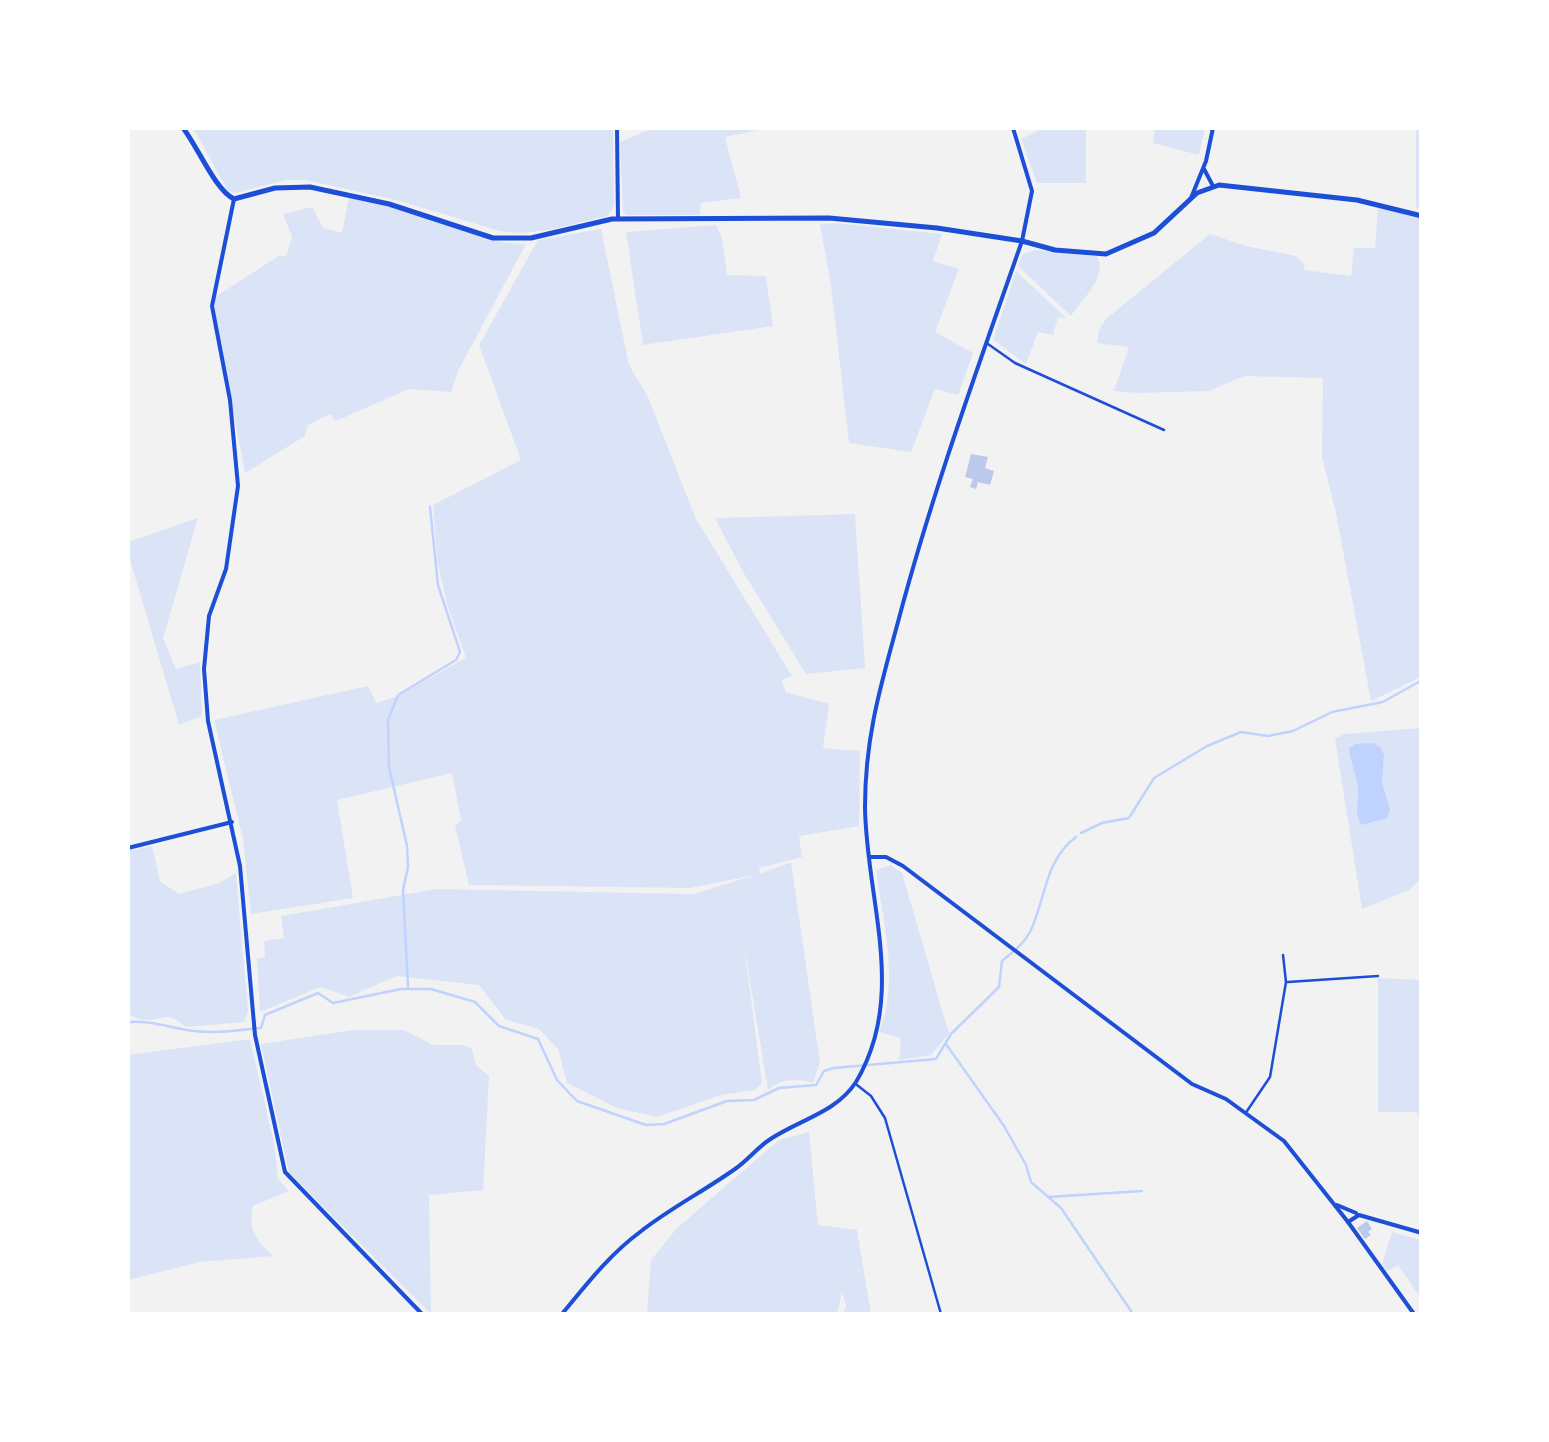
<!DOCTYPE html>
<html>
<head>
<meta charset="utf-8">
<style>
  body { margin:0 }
  #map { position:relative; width:1549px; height:1442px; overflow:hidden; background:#f2f2f2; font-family:Ubuntu,sans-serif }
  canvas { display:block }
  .frame { position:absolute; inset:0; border:130px solid #fff; pointer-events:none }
</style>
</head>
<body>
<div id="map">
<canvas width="1549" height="1442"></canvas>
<div class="frame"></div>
</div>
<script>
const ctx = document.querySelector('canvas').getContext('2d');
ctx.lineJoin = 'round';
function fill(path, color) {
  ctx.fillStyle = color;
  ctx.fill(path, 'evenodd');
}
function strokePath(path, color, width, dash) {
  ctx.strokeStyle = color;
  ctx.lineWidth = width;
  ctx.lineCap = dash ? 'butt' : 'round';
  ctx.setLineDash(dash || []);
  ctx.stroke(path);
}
fill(new Path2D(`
  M193 128H613L614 206 607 216 549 230 520 233 500 231 396 200 305 180H286L236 193 228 191Z
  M653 128H767L725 137 741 198 701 203 700 215H627L623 212 620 142Z
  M1043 128H1086V183H1037L1021 139Z
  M1155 128H1205L1199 155 1153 143Z
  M1416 128H1421V209L1416 207Z
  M349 197 391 204 505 243 526 244 459 369 451 392 409 389 336 421 330 414 308 425 305 436 245 473 214 309 215 297 280 255 286 257 292 237 283 214 312 207 323 228 342 233Z
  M1378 207 1421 218V677L1371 701 1336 513 1322 457 1323 378 1244 376 1209 391 1139 393 1114 391 1129 347 1097 343 1099 330 1106 319 1210 234 1246 246 1296 256 1305 265 1303 270 1351 276 1354 248H1375Z
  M836 223 942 234 933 261 959 269 935 332 973 353 958 395 935 389 911 452 849 443 831 286 820 224Z
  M716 225 722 238 727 275 766 276 773 326 643 345 626 232Z
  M601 229 629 365 649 399 695 517 792 676 781 680 786 692 829 704 823 748 860 751 859 826 799 836 802 857 759 868 760 874 791 862 820 1062 813 1083C797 1078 781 1079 768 1090L744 945 762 1083 755 1090 721 1095 657 1117 617 1108 567 1083 558 1049 539 1029 506 1020 479 985 396 976 349 997 320 987 260 1012 257 959 265 957 264 941 284 938 281 916 436 889 694 894 755 875 690 888 469 885 455 826 461 820 452 773 337 800 353 898 251 914 243 839 214 720 368 686 376 703 395 697 466 658 447 604 437 559 433 505 521 460 479 345 538 240Z
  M1034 250 1097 256C1108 277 1083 298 1071 316L1018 266 1022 255Z
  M1016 271 1067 319 1058 317 1053 335 1038 332 1026 364 993 340Z
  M855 514 865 668 806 674 743 572 715 518Z
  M198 518 163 638 176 669 200 662 202 716 179 725 128 553V542Z
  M1421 728V879L1409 890 1362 909 1335 739 1344 734Z
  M152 846 160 881 179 894 219 883 236 873 248 1011 244 1022 186 1027C164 1010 167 1020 145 1020 139 1020 133 1016 128 1014V851Z
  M891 865 902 873 949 1034 931 1055 899 1060 901 1038 879 1032C900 981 883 923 876 870Z
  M1378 978 1421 980V1127L1417 1112H1378Z
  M353 1030H404L433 1045H464L472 1049 476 1065 489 1076 483 1190 429 1195 431 1314 289 1173 261 1044Z
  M250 1039 274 1143 278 1179 289 1191 253 1206C248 1230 256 1240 273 1256L200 1262 128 1280V1055Z
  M809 1132 818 1225 857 1230 871 1314H843L846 1306 842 1292 837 1314H647L651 1260 677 1228 779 1140Z
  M1392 1232 1421 1240V1298L1398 1265 1387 1271 1382 1264Z`), '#dbe4f7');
fill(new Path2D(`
  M1373 743 1380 747 1384 755 1382 782 1390 810 1387 818 1361 825C1354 811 1359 805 1358 791 1358 777 1350 763 1349 748L1355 744Z`), '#bfd3fe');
strokePath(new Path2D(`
  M1081 833 1102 823 1129 818 1154 778 1207 746 1241 732 1268 736 1293 731 1332 712 1383 702 1422 680
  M408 987 403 890 408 867 407 846 389 767 388 720 398 695 456 660 460 652 438 585 430 507
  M128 1022C150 1020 171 1028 194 1031 216 1034 239 1030 261 1028L265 1015 318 993 333 1003 401 989H431L475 1002 499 1026 538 1039 557 1080 577 1101 646 1125 664 1124 727 1101 754 1100 779 1088 816 1085 824 1071 834 1068 936 1059 951 1034 999 987 1002 961C1012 952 1023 945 1030 932 1046 899 1044 861 1076 837
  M946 1044 1004 1126 1026 1165 1031 1182 1061 1208 1133 1314
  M1048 1197 1142 1191`), '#bfd3fe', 2.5);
fill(new Path2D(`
  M971 454 988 457 985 468 994 471 990 485 978 482 976 489 970 487 973 479 965 477Z
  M1367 1221 1372 1229 1368 1232 1371 1235 1365 1239 1357 1228Z`), '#bdc9ec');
strokePath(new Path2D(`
  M988 344 1015 363 1164 430
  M1288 982 1378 976
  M857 1085 871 1096 885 1118 941 1314
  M1247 1111 1270 1077 1286 982 1283 955`), '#1d4ed8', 2.5);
strokePath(new Path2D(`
  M617 128 618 219
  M1013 128 1032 191 1022 241
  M1204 169 1213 186
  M1191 198 1206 161 1213 128
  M234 199 212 306 230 400 238 486 226 569 209 616 204 669 208 721 240 866 255 1035 285 1172 422 1314
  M128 848 232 822
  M1337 1205 1356 1213
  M1348 1222 1359 1215 1422 1233`), '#1d4ed8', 4);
strokePath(new Path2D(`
  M869 857H886L903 866 1192 1084 1226 1099 1284 1141 1348 1222 1414 1314
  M562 1314C586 1285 609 1255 640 1232 669 1209 704 1191 735 1169 747 1161 757 1148 769 1140 798 1120 836 1113 856 1082 908 995 866 900 865 807 865 738 880 688 898 622 932 493 978 367 1022 241`), '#1d4ed8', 4);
strokePath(new Path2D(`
  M183 128C198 147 215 190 234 199L275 188 310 187 389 204 493 238H531L612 219 829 218 937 228 1022 241 1055 250 1106 254 1154 233 1197 193 1219 185 1357 200 1422 216`), '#1d4ed8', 5);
</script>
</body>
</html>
